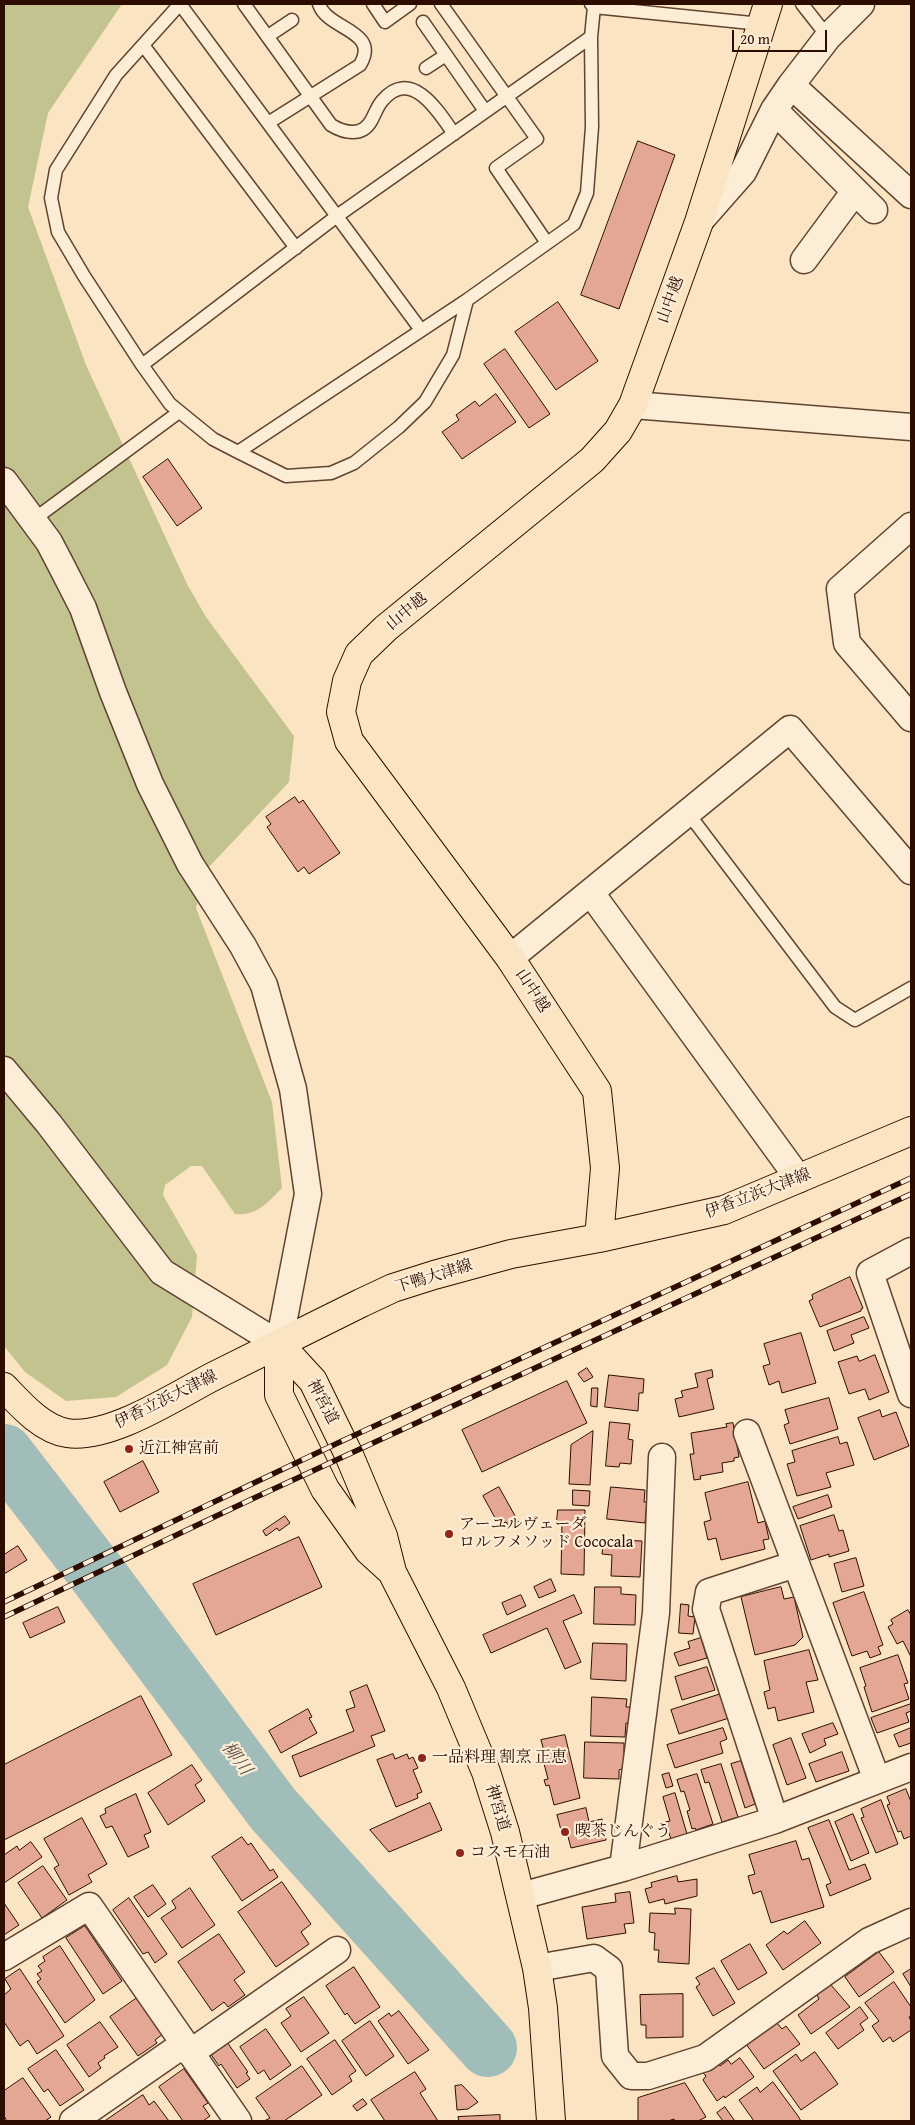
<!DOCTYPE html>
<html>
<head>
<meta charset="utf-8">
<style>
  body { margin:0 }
  #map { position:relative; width:915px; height:2125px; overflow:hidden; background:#fbe4c1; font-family:"Gentium Book Plus",serif }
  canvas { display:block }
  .frame { position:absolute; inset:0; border:5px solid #2d0d00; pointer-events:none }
  .scale { position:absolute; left:732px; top:30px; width:95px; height:22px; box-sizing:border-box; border:2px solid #2d0d00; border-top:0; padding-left:6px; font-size:15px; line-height:18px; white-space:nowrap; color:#2d0d00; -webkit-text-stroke:4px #fcedd7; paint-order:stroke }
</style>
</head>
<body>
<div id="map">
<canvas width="915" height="2125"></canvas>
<div class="frame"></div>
<div class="scale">20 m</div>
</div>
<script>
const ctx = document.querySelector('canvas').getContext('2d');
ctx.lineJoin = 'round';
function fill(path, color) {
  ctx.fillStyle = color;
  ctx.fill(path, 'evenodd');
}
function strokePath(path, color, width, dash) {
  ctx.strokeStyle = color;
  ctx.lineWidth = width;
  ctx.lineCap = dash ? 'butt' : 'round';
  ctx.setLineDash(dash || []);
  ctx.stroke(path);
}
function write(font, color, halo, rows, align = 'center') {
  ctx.font = font + ' "Gentium Book Plus","Noto Serif JP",serif';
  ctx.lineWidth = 4.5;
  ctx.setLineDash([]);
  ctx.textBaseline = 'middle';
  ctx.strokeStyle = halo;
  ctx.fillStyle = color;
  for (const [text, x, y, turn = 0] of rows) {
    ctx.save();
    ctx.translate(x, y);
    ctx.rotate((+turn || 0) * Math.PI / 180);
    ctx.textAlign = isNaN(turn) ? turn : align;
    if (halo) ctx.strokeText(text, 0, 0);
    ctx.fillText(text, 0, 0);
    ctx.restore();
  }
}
fill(new Path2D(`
  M4 4H122L48 113 28 207 86 365 187 584 206 617 294 736 289 782 209 867 196 908 272 1102 282 1188C269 1201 256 1217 235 1214L202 1166H191L165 1185 163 1195 197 1255 192 1317 167 1365 116 1397 66 1401 25 1372 4 1346Z`), '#c3c390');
strokePath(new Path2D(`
  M4 1453 98 1575 273 1809 488 2048`), '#a1bdba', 58);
const building = new Path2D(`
  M638 141 675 155 619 309 581 295Z
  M558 302 598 361 556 390 515 332Z
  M505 349 550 414 529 428 484 364Z
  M496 394 516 422 462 459 442 432 459 420 456 415 475 401 479 406Z
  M168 459 202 508 177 526 143 477Z
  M295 797 299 803 303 800 340 853 309 874 304 867 298 872 267 827 271 824 266 817Z
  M850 1277 863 1308 861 1309V1311L820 1327 809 1301 813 1299 812 1295Z
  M864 1317 869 1328 851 1335 854 1343 834 1351 827 1331Z
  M801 1333 816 1383 782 1393 779 1381 769 1385 763 1366 770 1364 764 1344Z
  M875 1355 889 1392 869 1400 865 1389 849 1394 838 1362 857 1356 859 1361Z
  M587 1368 593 1377 584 1382 578 1374Z
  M712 1370 713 1377 707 1379 714 1409 679 1417 675 1399 683 1397 681 1391 698 1387 695 1374Z
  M609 1375 644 1379 643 1393H639L638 1411 605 1407Z
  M567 1381 587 1423 482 1472 462 1430Z
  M592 1388H598L597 1407 591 1406Z
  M829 1398 838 1429 790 1444 784 1425 789 1423 785 1410Z
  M880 1410 882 1417 896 1412 909 1446 874 1460 858 1418Z
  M610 1422 630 1424 628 1439 633 1440 631 1464 620 1463 619 1467 606 1466Z
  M733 1423 739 1457 734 1458V1461L722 1463 723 1472 700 1476 701 1479 694 1480 690 1454H694L691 1433 727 1427 726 1424Z
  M593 1431 590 1485 569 1484 571 1445Z
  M838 1437 840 1444 847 1442 854 1465 826 1473 831 1487 797 1496 787 1464 795 1462 792 1451Z
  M143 1461 159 1492 120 1512 104 1482Z
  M748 1482 758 1523 765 1521 769 1539 763 1540 765 1549 721 1560 716 1538 708 1540 704 1522 711 1520 705 1493Z
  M499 1487 519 1523 510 1528 506 1522 499 1525 483 1496Z
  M611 1487 645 1490 644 1502H647L645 1523 607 1519Z
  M573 1490 590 1491 589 1506 573 1505Z
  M828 1495 832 1507 798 1519 793 1507Z
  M558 1510H585L584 1575 561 1574 562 1522H557Z
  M834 1515 839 1531 843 1530 849 1551 829 1557V1554L811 1560 800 1526Z
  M285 1516 290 1523 279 1531 277 1528 266 1536 263 1531Z
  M299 1537 322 1587 216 1635 193 1584Z
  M613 1540 642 1541 640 1577 611 1576 612 1555 602 1554 603 1545H613Z
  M18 1546 27 1560 4 1574V1555Z
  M856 1558 864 1586 842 1592 834 1564Z
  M551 1579 556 1591 539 1598 534 1587Z
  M595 1587H621V1594L636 1595 635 1625 594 1624Z
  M781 1587 784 1599 794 1597 803 1637 795 1645 755 1655 741 1597Z
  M864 1592 883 1645 878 1647 881 1654 870 1658 867 1651 852 1656 833 1603Z
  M521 1595 526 1606 507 1615 502 1603Z
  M574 1595 582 1613 563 1621 581 1662 565 1669 547 1628 491 1653 483 1635Z
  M681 1604 689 1605 688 1616 695 1617 693 1634 679 1633Z
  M58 1607 65 1622 30 1638 23 1623Z
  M908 1610 911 1615V1657L903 1641 897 1644 888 1627 893 1624 891 1620Z
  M701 1638 707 1658 679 1666 674 1653 690 1648 688 1642Z
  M593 1643 627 1644 626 1681 591 1679Z
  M809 1650 818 1680 806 1682 814 1712 778 1721 775 1707 768 1709 764 1692 770 1690 764 1661Z
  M898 1655 908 1683 904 1684 909 1699 872 1712 864 1687 866 1686 860 1668Z
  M707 1667 715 1690 682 1700 675 1677Z
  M367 1685 385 1731 371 1736 375 1746 300 1777 292 1756 354 1731 346 1710 355 1707 350 1692Z
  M721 1694 729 1718 679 1734 671 1710Z
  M141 1696 172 1755 4 1840V1765Z
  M592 1697 627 1699 626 1707H632L631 1723H626L625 1737 591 1736Z
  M911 1704V1711L906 1713 909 1722 877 1733 871 1718Z
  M308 1709 312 1717 309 1718 317 1733 281 1753 269 1731Z
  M833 1723 838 1734 824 1739 826 1745 810 1753 802 1734Z
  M723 1728 727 1739 720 1742 723 1753 675 1768 667 1745Z
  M911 1728V1743L899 1747 894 1735Z
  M565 1735 580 1798 554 1805 549 1785 546 1786 544 1780 548 1779 541 1752 544 1751 541 1740Z
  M791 1738 806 1778 787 1785 773 1745Z
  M585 1742 624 1743V1754H628L622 1769 619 1770V1779L584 1778Z
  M842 1752 849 1771 816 1782 809 1764Z
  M393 1754 395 1759 407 1754 409 1759 413 1757 418 1768 413 1770 422 1792 417 1794 418 1798 396 1807 377 1760Z
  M741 1761 755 1804 745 1808 731 1764Z
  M721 1764 738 1817 722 1822 709 1782 705 1783 701 1770Z
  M192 1765 202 1780 195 1785 205 1801 168 1825 148 1793Z
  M669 1773 673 1786 666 1788 662 1775Z
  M697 1774 713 1824 696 1830 695 1828 692 1829 687 1811 690 1810 684 1791 681 1792 677 1780Z
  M906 1789 911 1802V1836L904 1839 901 1831 898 1832 887 1805 890 1804 887 1797Z
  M675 1793 687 1834 671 1839 665 1822 670 1821 663 1797Z
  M136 1794 151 1832 144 1835 149 1847 128 1857 112 1826 106 1828 100 1816 106 1813 105 1809Z
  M881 1800 898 1844 876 1853 861 1818 864 1817 861 1809Z
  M430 1803 442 1830 389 1852 370 1830Z
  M586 1808 589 1822 602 1819 606 1840 571 1848 566 1829 561 1830 557 1815Z
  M853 1814 869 1853 851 1861 835 1822Z
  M82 1818 107 1864 88 1875 92 1882 69 1895 54 1868 59 1865 44 1839Z
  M829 1820 849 1870 865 1864 871 1879 830 1896 826 1885 831 1883 808 1828Z
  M242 1837 248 1845 251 1843 270 1871 273 1869 278 1877 242 1901 212 1857Z
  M796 1841 802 1860 809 1858 824 1907 771 1923 761 1891 753 1894 748 1876 755 1874 749 1855Z
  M31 1842 42 1857 4 1883V1855L17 1846 19 1850Z
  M43 1866 67 1900 42 1918 18 1883Z
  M677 1876 678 1882 697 1879V1896L665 1904 664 1899 649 1903 645 1889 652 1887 651 1883Z
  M282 1882 311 1924 301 1932 309 1944 276 1967 238 1912Z
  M153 1885 166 1904 148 1917 134 1897Z
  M190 1888 215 1925 182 1948 161 1918 176 1908 172 1901Z
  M630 1892 634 1923 624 1924 626 1933 587 1939 582 1907 616 1902 615 1894Z
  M129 1898 167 1954 155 1963 148 1952 143 1954 113 1910Z
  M4 1903 19 1925 4 1935Z
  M675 1908 691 1909 689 1964 658 1962 659 1950H654L655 1933 649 1932 650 1913 675 1914Z
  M805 1921 821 1943 783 1970 766 1945 784 1931 787 1934Z
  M85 1926 122 1981 103 1994 66 1938Z
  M219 1934 245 1972 234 1980 245 1995 228 2007 224 2002 212 2011 178 1962Z
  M750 1944 767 1973 738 1990 721 1961Z
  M60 1946 95 2000 65 2023 37 1982 41 1979 37 1974 42 1971 38 1966 45 1961 43 1957Z
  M879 1952 894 1972 859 1997 845 1977Z
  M354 1967 380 2007 355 2024 347 2013 345 2015 326 1986Z
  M714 1968 735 2003 713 2016 696 1987 700 1984 696 1978Z
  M20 1969 64 2036 37 2054 28 2040 20 2046 4 2022V1995L11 1989 5 1979Z
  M911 1969V1987L903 1974Z
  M894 1982 911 2007V2016L909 2017 911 2021V2030L893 2042 890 2037 883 2042 872 2026 879 2021 865 2003Z
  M831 1985 850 2007 811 2034 798 2015 819 1999 817 1995Z
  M683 1994V2037L646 2038V2025H641L640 1995Z
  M304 1997 329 2033 301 2052 281 2023 291 2016 286 2009Z
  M137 1998 163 2034 155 2040 157 2043 138 2056 110 2017Z
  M860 2007 868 2018 860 2024 864 2030 838 2049 826 2033Z
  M399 2011 429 2050 408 2064 378 2021 389 2013 391 2016Z
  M370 2021 394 2056 366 2076 342 2041Z
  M100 2022 118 2047 104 2056 105 2058 98 2063 101 2068 89 2077 67 2045Z
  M777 2023 782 2029 786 2026 800 2044 764 2069 746 2044Z
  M266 2029 291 2065 270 2080 264 2070 258 2074 240 2047Z
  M335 2040 356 2071 349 2076 352 2081 332 2095 307 2059Z
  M227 2042 248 2072 246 2073 250 2079 237 2088 221 2064 219 2066 210 2053Z
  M56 2050 84 2090 60 2106 48 2089 44 2092 28 2069Z
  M815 2052 838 2084 801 2110 773 2071 796 2054 801 2061Z
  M740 2058 754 2077 725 2098 724 2096 717 2101 703 2080 706 2076 703 2073 718 2063 720 2066 728 2060 731 2064Z
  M302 2066 322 2095 284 2121H264L270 2118 256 2098Z
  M184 2069 208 2103 203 2106 210 2116 203 2121H183L159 2087Z
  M415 2072 426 2089 420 2093 438 2121H385L371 2100Z
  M23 2078 51 2117 45 2121H7L4 2116V2091Z
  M773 2082 798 2116 801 2121H754L739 2100 757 2087 760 2092Z
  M685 2083 706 2117 698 2121H675L674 2119 668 2121H638V2098Z
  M462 2085 478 2102 468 2109 457 2110 455 2086Z
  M143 2095 149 2105 154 2101 169 2121H105Z
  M363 2099 367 2104 357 2111 353 2106Z
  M725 2107 732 2117 735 2121H723L717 2113Z
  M500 2115V2121H459L458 2117Z`);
fill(building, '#e4a794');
strokePath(building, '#2d0d00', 1);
const lane = new Path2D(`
  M244 4 331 125C344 133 362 137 371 121 375 114 377 107 382 101 411 66 439 112 454 134
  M373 4 385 22 410 4
  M441 4 537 139 496 168 547 243
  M802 4 828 37
  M594 7 761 24
  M423 22 485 111
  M268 36 292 20
  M143 45 296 248
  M426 68 446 55
  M268 123 360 65C381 30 327 30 319 4
  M421 330 180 4 116 75 56 170 51 198 58 232 84 276 142 365 170 404 213 439 238 452 467 300 574 224 587 193 592 127 591 37 594 7 591 4
  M142 365 337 216 591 37
  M238 452 286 476 331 473 354 463 399 427 425 402 453 355 467 300
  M33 520 179 412
  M688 813 835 1007 855 1020 911 988`);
const street = new Path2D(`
  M791 85 911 195
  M774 110 874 210
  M699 222 743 172 774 110 791 85 828 37 861 4
  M804 260 855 191
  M633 405 911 427
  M4 481 49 542 61 565 83 608 113 692 150 784 190 864 243 946 264 985 293 1089 308 1194 279 1344 162 1272 49 1124 4 1070
  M911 526 840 589 847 643 911 718
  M591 893 799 1179
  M510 958 790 729 911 871
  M911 1251 870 1273 911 1394
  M747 1433 877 1780
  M775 1820 706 1609 709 1592 796 1564
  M623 1868 656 1613 662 1457
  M521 1896 623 1868 775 1820 911 1767
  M4 1957 89 1906 238 2121
  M537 1968 594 1958 609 1969 615 2056 631 2076H648L705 2058 869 1941 911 1922
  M190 2053 337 1950
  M73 2121 184 2044`);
const primary = new Path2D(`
  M599 1238 605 1168 597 1091 510 958 349 741 341 712 347 681 359 654 386 628 592 460 618 431 633 405 699 222 768 4
  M279 1344 313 1381 349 1455 383 1536 392 1572 451 1688 486 1772 505 1832 537 1968 543 2008 551 2121
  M279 1344V1395L325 1489 369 1551 391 1571
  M4 1387C21 1405 42 1429 67 1433 110 1440 177 1395 214 1376 263 1352 312 1327 361 1303L393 1288 434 1275 511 1254 599 1238 724 1210 911 1131`);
strokePath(lane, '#604330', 15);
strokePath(street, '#604330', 29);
strokePath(primary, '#2d0d00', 30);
strokePath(lane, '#fcedd7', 12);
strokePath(street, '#fcedd7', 26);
strokePath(primary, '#fbe4c1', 28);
const rail = new Path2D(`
  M4 1602 342 1441 911 1178
  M4 1617 252 1499 911 1194`);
strokePath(rail, '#2d0d00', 5.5);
strokePath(rail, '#fcedd7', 4, [11]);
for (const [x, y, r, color] of [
  [129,1449,5,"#8f2418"],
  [449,1534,5,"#8f2418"],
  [422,1758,5,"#8f2418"],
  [565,1832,5,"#8f2418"],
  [460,1853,5,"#8f2418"]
]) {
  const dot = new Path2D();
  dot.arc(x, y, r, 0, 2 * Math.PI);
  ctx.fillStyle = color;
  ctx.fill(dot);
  strokePath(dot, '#fcedd7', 2);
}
write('16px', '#2d0d00', '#fcedd7', [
  ["山中越",671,300,-70],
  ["山中越",407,612,-40],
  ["山中越",532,991,57],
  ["伊香立浜大津線",758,1194,-21],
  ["下鴨大津線",434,1277,-17],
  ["伊香立浜大津線",166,1400,-26],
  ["神宮道",322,1402,62],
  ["神宮道",497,1808,73]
]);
write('16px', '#2d0d00', '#fcedd7', [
  ["近江神宮前",139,1449],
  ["アーユルヴェーダ",459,1525],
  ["ロルフメソッド Cococala",459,1543],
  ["一品料理 割烹 正恵",432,1758],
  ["喫茶じんぐう",575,1832],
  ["コスモ石油",470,1853]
], 'left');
write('italic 18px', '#5b534a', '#fcedd7', [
  ["柳川",236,1759,53]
]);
</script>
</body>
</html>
